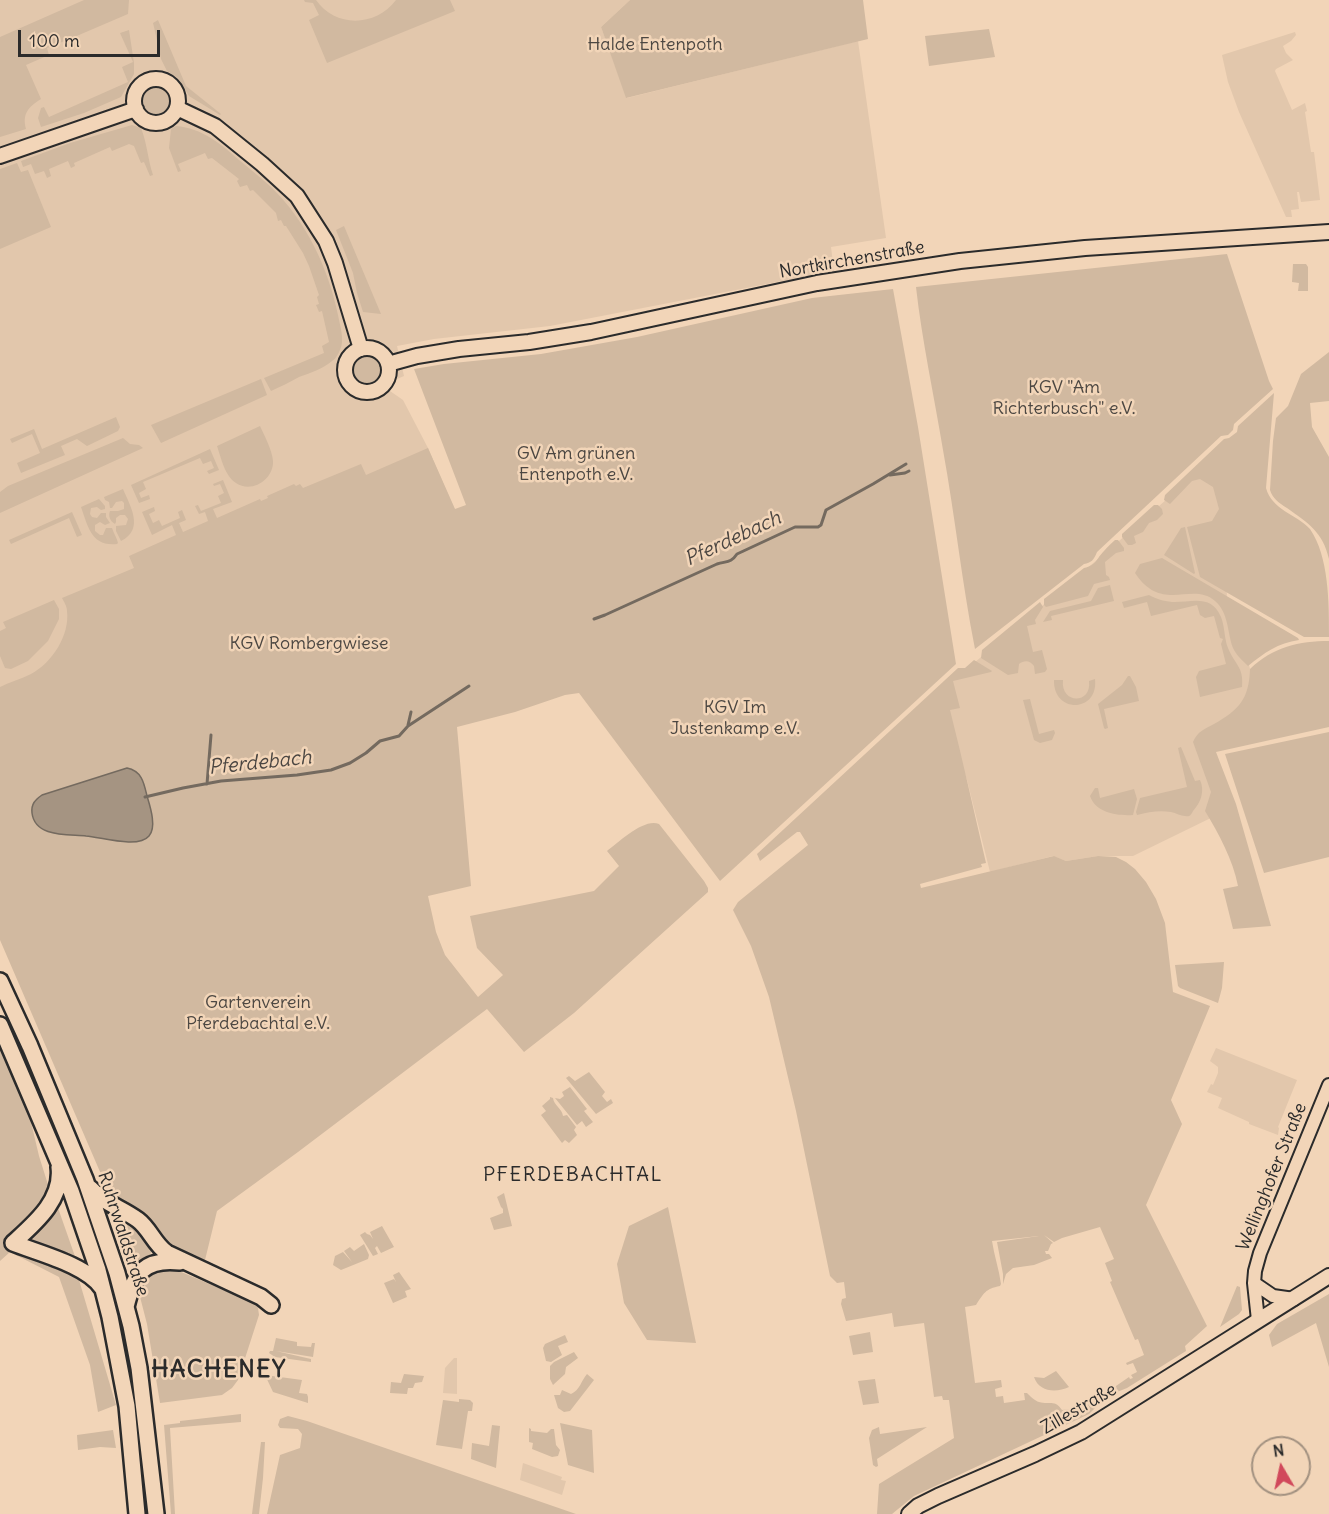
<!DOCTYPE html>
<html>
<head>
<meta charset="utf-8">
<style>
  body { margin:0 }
  #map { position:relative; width:1329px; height:1514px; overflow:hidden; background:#f2d5b8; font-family:Delius,sans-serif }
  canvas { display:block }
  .north { position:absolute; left:1251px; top:1436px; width:60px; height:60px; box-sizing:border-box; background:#f2d5b8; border:2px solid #a29180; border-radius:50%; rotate:351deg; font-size:16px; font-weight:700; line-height:24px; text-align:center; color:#2b2b2b }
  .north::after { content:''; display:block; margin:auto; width:21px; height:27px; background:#d1495b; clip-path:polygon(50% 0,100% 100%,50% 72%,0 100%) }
  .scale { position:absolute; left:18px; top:30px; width:142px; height:27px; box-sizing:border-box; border:3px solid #2b2b2b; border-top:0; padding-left:8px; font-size:18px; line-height:21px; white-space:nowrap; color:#2b2b2b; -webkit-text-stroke:4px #f2d5b8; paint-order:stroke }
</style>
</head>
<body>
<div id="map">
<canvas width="1329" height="1514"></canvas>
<div class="north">N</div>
<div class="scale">100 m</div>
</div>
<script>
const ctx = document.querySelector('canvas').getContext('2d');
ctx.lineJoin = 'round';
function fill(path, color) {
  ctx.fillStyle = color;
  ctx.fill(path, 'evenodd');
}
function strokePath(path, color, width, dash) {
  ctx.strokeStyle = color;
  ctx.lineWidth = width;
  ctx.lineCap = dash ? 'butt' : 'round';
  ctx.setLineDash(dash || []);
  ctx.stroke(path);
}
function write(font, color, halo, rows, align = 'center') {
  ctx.font = font + ' Delius,sans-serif';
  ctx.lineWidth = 5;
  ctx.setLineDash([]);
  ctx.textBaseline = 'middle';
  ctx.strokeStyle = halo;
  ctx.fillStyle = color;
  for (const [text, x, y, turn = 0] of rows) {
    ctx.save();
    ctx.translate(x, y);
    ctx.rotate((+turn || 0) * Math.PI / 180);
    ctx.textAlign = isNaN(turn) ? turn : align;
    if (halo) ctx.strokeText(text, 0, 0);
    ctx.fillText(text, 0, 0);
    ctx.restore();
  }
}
fill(new Path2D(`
  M0 0H630L601 27 627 98 858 41 886 238 831 247 834 271 550 326 434 339 397 346 404 376 397 379 390 391 403 400 428 448 455 510 0 698Z
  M1295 32 1296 35 1291 41 1283 46 1286 53 1293 60 1276 69 1275 71 1292 110 1305 103 1307 111 1305 112 1311 152H1314L1320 200 1301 202 1299 192H1297L1299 209 1291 210 1292 217H1286L1239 112 1228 82 1222 55Z
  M1214 458 1226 519 1227 605 1248 661 1253 681 1244 708 1205 740 1219 814 1133 856H1098L1066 861 1053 856 990 872 967 780 937 694 1104 554Z
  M1216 1048 1297 1080 1278 1127 1279 1128 1278 1135 1249 1124V1122L1218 1108 1222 1098 1207 1092 1211 1084 1213 1085 1218 1073V1067L1210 1061Z
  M454 1358H457V1394L443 1393 445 1368Z
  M523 1463 562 1477 561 1480 566 1481 562 1495 520 1480Z`), '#e2c7ac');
fill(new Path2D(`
  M84 0H129L128 14 72 38 47 48 49 55 26 65 41 99C28 107 22 114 26 129L0 137V37Z
  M304 0H316C335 28 376 27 396 0H450L455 11 327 63 309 20 319 15 313 3 305 2Z
  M630 0H863L868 39 626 98 601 27Z
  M158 20 186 86 221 114 220 115 189 96 178 78 167 71 161 59 154 27 153 23Z
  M989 29 995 57 929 66 925 36Z
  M129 30 134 63V74L121 97 84 113 41 127 38 118 41 108 44 107 49 117 128 82 122 67 133 62 120 33Z
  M141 100a15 15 0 1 1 30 0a15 15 0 1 1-30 0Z
  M132 125 141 128C147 143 148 160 153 175L150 176 144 162 141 163 134 146 129 144 112 151 110 147 74 163 75 166 71 168 68 161 49 169 51 176 47 178 44 171 35 174 31 164 23 167 21 161 70 143Z
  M176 126C202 128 221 144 239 160 250 169 261 178 271 187 306 221 328 267 338 315 340 326 345 340 340 350 338 354 336 359 332 361 323 369 310 373 299 377 290 382 280 387 271 391L264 378 324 353 322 346 329 342 322 311 319 312 316 305 319 304 317 297 319 295 309 266 303 253 286 226H284L281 220 278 221 276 213 253 190 250 191 247 185 240 187 237 181 239 179 212 158 208 159 205 153 178 164 181 171 178 172 169 148 171 129Z
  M17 163 21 172 28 170 51 227 0 249V169Z
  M344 226 381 314 363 312 357 293 353 273 336 230Z
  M1227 254 1269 381 1273 389 1234 424 1233 430 1228 435 1221 436 1097 552C1094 560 1091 563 1084 564L975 649C962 583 955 516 943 450 934 395 922 341 916 287Z
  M1293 264H1306L1308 267V291H1298L1299 283 1292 282Z
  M893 289 918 427 956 664 720 881 579 693 565 695 515 712 457 727 471 886 428 896 436 932 445 955 478 997 503 975 477 948 470 916 594 891 619 866 607 851C619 842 644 818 659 824L704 881 708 888V892L574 1013 524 1052 487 1009 298 1152 217 1211 205 1260 166 1243 149 1218 116 1199 107 1188 0 940V687C10 682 21 679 31 674 52 663 70 635 67 611 67 606 64 602 62 598L134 568 129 556 176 535 172 525 152 535 142 512 154 507 155 511 149 514 153 523 159 520 162 526 180 518 178 512 182 510 186 520 179 523 183 532 208 521 205 512 199 514 195 506 198 505 201 511 221 503 218 496 224 493 220 484 214 486 213 484 223 480 232 502 213 509 217 518 260 499 261 501 268 498 267 496 294 484 296 486 300 484 303 488 361 464 366 475 428 448 455 509 466 505 414 369 444 364 541 354 637 337 812 298Z
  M1329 352V401L1310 403 1312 427 1329 457V559C1323 532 1308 523 1287 508 1279 503 1273 499 1270 490L1273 441 1276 418 1288 406 1301 374Z
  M351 369a15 15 0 1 1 30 0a15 15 0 1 1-30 0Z
  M261 379 267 395 161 443 151 425Z
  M1274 393 1266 488C1272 510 1296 514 1310 529 1329 557 1329 602 1329 637H1304L1200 577 1187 527 1212 521 1219 509 1213 487 1200 479 1192 481 1170 504 1164 500 1165 495 1224 439 1229 438 1237 432 1238 426Z
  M116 417 120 427 118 431 87 446 77 439 61 446 65 455 21 473 17 463 40 453 32 434 12 443 10 439 34 429 42 449Z
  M260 426C265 437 272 450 273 461 274 479 252 494 236 483 225 476 221 458 217 446Z
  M123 438 130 444 139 445 143 448 0 513V492L8 486Z
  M210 449 219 470 209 474 207 471 214 468 211 461 203 464 200 458 143 482 146 489 139 493 141 498 149 495 150 499 139 503 131 485Z
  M123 489C130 506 145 529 121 541L116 531V526L126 525 128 519 125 515H120L116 518V522L115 524C110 521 108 516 110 511H118L124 509V503L122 501 116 502 112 508H110L109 502 105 500 104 497Z
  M99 499 105 506V509L101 510 97 507 91 508 90 514 92 517 97 518 101 513H106V517L110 523 105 525 100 522 95 525V531L100 535H103L106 528H112C114 534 117 538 118 543L117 544C92 547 88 527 81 507Z
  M1154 505H1158L1162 509 1163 514 1157 520 1149 523 1143 532 1134 536 1136 543 1132 545H1128L1122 537V534Z
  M72 512 82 535 77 537 69 518 11 544 9 540Z
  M1185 527 1195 573 1194 574 1164 555 1181 528Z
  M1115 540H1118L1124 548V551L1116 553 1105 562 1106 575 1109 577 1110 580 1094 584 1088 596 1046 607 1044 605V599L1084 568C1097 565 1096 559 1104 551 1107 547 1111 544 1115 540Z
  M1162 558 1298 638 1299 640C1278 643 1264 653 1248 666 1243 661 1236 655 1233 648 1227 632 1229 613 1215 601 1192 581 1162 614 1135 573L1140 564Z
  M1110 585 1114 601 1051 616 1052 620 1043 622 1050 611 1091 601 1098 588Z
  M1149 595C1157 599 1163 601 1172 602 1190 603 1211 593 1221 617 1225 627 1224 638 1228 648 1235 665 1244 667 1242 687L1200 697 1196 677 1199 671 1226 664 1221 644 1223 639 1220 638 1214 616 1205 618 1200 615 1197 605 1151 616 1147 602 1124 608 1122 602Z
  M54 600 59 609V619L48 641 28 661 11 669 5 668 0 656V631L6 628 3 622Z
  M1040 602 1043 607 1035 620 1036 624 1027 626 1033 652 1042 650 1047 669 1045 672 1035 674 1034 666C1030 660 1024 660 1019 664L1018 673 1008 675 981 658 982 650Z
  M1329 641V727L1216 752 1236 804 1271 926 1233 929 1223 889 1238 886C1233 860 1219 834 1205 811L1211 792 1193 742C1198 731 1203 730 1214 724 1239 710 1249 699 1250 669 1273 647 1299 641 1329 641Z
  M974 660 992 671 991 672 953 681 960 708 950 710C963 761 974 812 986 863L981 864 982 867 920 884 921 888 1054 856 1066 861 1098 856 1116 857 1126 862 1135 869 1146 882 1156 899 1165 923 1173 992 1210 1006 1171 1100 1182 1124 1146 1205 1207 1326 1185 1346 1186 1351 1127 1388 1117 1392 1116 1386 1129 1377 1130 1379 1133 1378 1131 1375 1137 1372 1133 1363 1127 1365 1126 1363 1144 1355 1138 1339 1135 1340 1110 1282 1112 1281 1105 1263 1114 1259 1100 1227 1062 1238 1054 1242 1044 1235 1053 1243 1051 1244 1048 1251H1045L1046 1254H1049L1052 1258 1034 1265 1013 1268 1006 1274 1003 1284V1274L997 1242 1039 1236 992 1241C994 1255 999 1269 1001 1284L1000 1286C985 1289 984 1293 976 1305L965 1307 975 1383 1001 1380 1002 1387 995 1389 996 1397 1003 1396 1004 1403 1025 1400 1024 1393H1027C1030 1396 1035 1401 1039 1402 1049 1405 1055 1399 1062 1410L1078 1408 1079 1405 1088 1404 1099 1398 1101 1402 1089 1414 914 1496 892 1514H877L879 1484 954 1438 949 1400H943L942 1396 934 1397 924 1323 894 1327 892 1313 846 1321 841 1304 842 1299 846 1298 844 1282 837 1283 830 1276 796 1111 769 997 751 946 733 910 738 902 808 845 800 832H797L760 861 757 854 958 668H965Z
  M1128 676H1130L1136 687 1139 701 1104 709 1108 728 1105 729 1104 728 1098 704 1122 685Z
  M1095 679C1099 713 1053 714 1054 680H1063C1060 704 1092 705 1089 681Z
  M1030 699 1039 734 1054 730 1055 733 1052 740 1040 743 1034 740 1023 700Z
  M1329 732V857L1264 873 1225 754Z
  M1181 747 1195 781 1200 780C1205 791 1201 802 1193 811 1191 815 1190 817 1185 816 1181 816 1176 813 1171 812 1159 810 1149 812 1137 815L1136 812 1140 798 1187 787 1178 748Z
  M1095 788H1098L1100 798 1134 789 1137 799 1133 815C1117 816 1096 813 1090 796Z
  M1224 962 1222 988 1218 1003 1180 988 1178 986 1175 965Z
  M0 1049 30 1118 39 1156 55 1207 57 1205 78 1265 74 1263 116 1405 98 1412 90 1365 59 1277 10 1252 0 1261Z
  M589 1072 605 1092 602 1096 607 1102 611 1099 613 1103 596 1114 566 1078 569 1076 575 1081Z
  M570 1087 587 1109 584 1111 593 1122 586 1127 582 1121 577 1125 555 1098 560 1099 564 1096 562 1092Z
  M550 1097 553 1098C554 1106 562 1108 563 1116L567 1115 576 1127 574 1130 577 1135 569 1143 565 1140 562 1143 541 1115 546 1111 542 1106 550 1099Z
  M504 1193 512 1226 494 1230 490 1218 503 1213V1209L501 1207 497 1197Z
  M668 1207 696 1343 647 1340 624 1303 617 1264 629 1226Z
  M115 1212 139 1225 152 1249 150 1255 133 1270Z
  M382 1226 394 1247 381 1253 377 1246 375 1248 378 1254 373 1256 360 1235 365 1232 367 1234 370 1235 373 1239 370 1232Z
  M364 1244 369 1255 368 1259 341 1270 333 1265 335 1256 343 1252 352 1262 344 1251 350 1247 354 1251Z
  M161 1268H172L254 1303 258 1308 259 1315 238 1380 232 1388 222 1395 160 1403 147 1324 139 1293 143 1281 150 1273Z
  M399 1272 411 1289 405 1291 407 1297 393 1303 384 1283 394 1279 396 1282 393 1275Z
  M1237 1286 1240 1287 1242 1310 1239 1314 1220 1327Z
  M1329 1294V1367L1316 1323 1272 1347 1269 1335 1277 1324Z
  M870 1332 873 1352 853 1355 849 1336Z
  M565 1335 568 1342 558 1346 562 1355 551 1362 546 1361 543 1348 545 1344Z
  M276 1338 297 1342V1346L311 1347 312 1343H315L313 1357 276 1351 311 1359V1362L275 1357 269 1353 270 1351H273Z
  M574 1352 578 1358 566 1367 565 1374 553 1385 550 1379V1366L554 1362Z
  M1056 1371 1069 1387C1056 1393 1039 1392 1034 1377L1044 1378Z
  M404 1374 424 1376 422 1382 415 1383 413 1388H408L407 1394 390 1393 391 1382 401 1383Z
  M587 1374 594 1380 570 1411 564 1412 558 1408 554 1395H560L562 1390 571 1394C580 1390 581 1381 587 1374Z
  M265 1375 302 1380 299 1393 307 1394 308 1397V1403L273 1392Z
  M875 1379 879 1403 863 1405 858 1381Z
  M459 1399 470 1400 473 1403 472 1411H468L462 1449 436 1445 443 1400 459 1402Z
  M241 1414V1422L170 1428 175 1514H171L164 1425 180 1423V1421Z
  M288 1416 307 1421 576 1514H267L280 1455 300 1448 302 1434 298 1429 280 1428 278 1425 280 1419Z
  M560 1423 592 1430 594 1473 568 1465Z
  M492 1425 500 1426 496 1468 471 1459 472 1443 489 1446Z
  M879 1427 880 1434 927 1427 877 1459 878 1466 876 1467 873 1465 869 1438 872 1430Z
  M529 1428 531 1429V1431L547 1433 551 1429H554L556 1445 560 1450 558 1456 552 1457 532 1449 533 1443 529 1442Z
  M113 1430 116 1448 100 1447 78 1450 77 1435Z
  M261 1442H265L263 1478 259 1514H252Z`), '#d1b9a0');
const water = new Path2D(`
  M127 768C142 771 144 783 147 796 150 806 157 827 149 836 138 849 101 837 86 836 69 834 35 838 32 813 31 804 35 800 42 795Z`);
fill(water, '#a59482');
strokePath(water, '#746a5f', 1.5);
strokePath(new Path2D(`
  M890 475 905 473 909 471
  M594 619 605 615 717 564C727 561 731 563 737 554L795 527H818L821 525 826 510 873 484 906 464
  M408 725 411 712
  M207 784 211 735
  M145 797 183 788 221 781 297 775 331 770 350 763 366 753 380 741 399 736 408 726 469 686`), '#746a5f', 3);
const tertiary = new Path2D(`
  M1254 1283 1273 1296 1294 1299
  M1258 1320 1254 1283 1255 1271 1260 1253 1329 1085`);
const secondary = new Path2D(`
  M134 101a22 22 0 1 1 44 0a22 22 0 1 1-44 0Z
  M177 108 215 126 262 164 297 196 326 241 335 263 361 349
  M0 156 136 109
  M345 370a22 22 0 1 1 44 0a22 22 0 1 1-44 0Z
  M388 364 417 356 459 349 529 342 591 332 817 283 960 261 1085 248 1329 232
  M909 1514 918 1506 938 1496 1035 1454 1081 1432 1329 1276`);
const trunk = new Path2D(`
  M0 981 30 1046 85 1179 117 1273 131 1326 139 1368 156 1514
  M0 1025 71 1191 98 1270 110 1317 127 1406 137 1514
  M59 1167C63 1200 35 1223 13 1243 38 1253 87 1265 102 1288
  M90 1188C103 1203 122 1208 138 1220 150 1229 154 1244 167 1253L261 1297 271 1305
  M126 1307C134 1273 144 1258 180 1262`);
strokePath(tertiary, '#2b2b2b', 16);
strokePath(secondary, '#2b2b2b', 18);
strokePath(trunk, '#2b2b2b', 20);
strokePath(tertiary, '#f2d5b8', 12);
strokePath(secondary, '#f2d5b8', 14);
strokePath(trunk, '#f2d5b8', 15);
write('18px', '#4c4742', '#f2d5b8', [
  ["Halde Entenpoth",655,45],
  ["KGV \"Am",1064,388],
  ["Richterbusch\" e.V.",1064,409],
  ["GV Am grünen",576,454],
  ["Entenpoth e.V.",576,475],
  ["KGV Rombergwiese",309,644],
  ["KGV Im",735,708],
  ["Justenkamp e.V.",735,729],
  ["Gartenverein",258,1003],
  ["Pferdebachtal e.V.",258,1024]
]);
write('18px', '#2b2b2b', '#f2d5b8', [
  ["Nortkirchenstraße",852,260,-10],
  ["Wellinghofer Straße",1272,1177,-68],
  ["Ruhrwaldstraße",123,1234,72],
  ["Zillestraße",1079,1409,-30]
]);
write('italic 20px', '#4a4541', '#f2d5b8', [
  ["Pferdebach",733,539,-25],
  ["Pferdebach",260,763,-6]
]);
ctx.letterSpacing = '1.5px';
write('20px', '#2b2b2b', '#f2d5b8', [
  ["PFERDEBACHTAL",573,1175]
]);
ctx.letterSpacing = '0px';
ctx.letterSpacing = '1.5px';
write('bold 24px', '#2b2b2b', '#f2d5b8', [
  ["HACHENEY",219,1370]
]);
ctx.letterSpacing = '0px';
</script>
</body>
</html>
